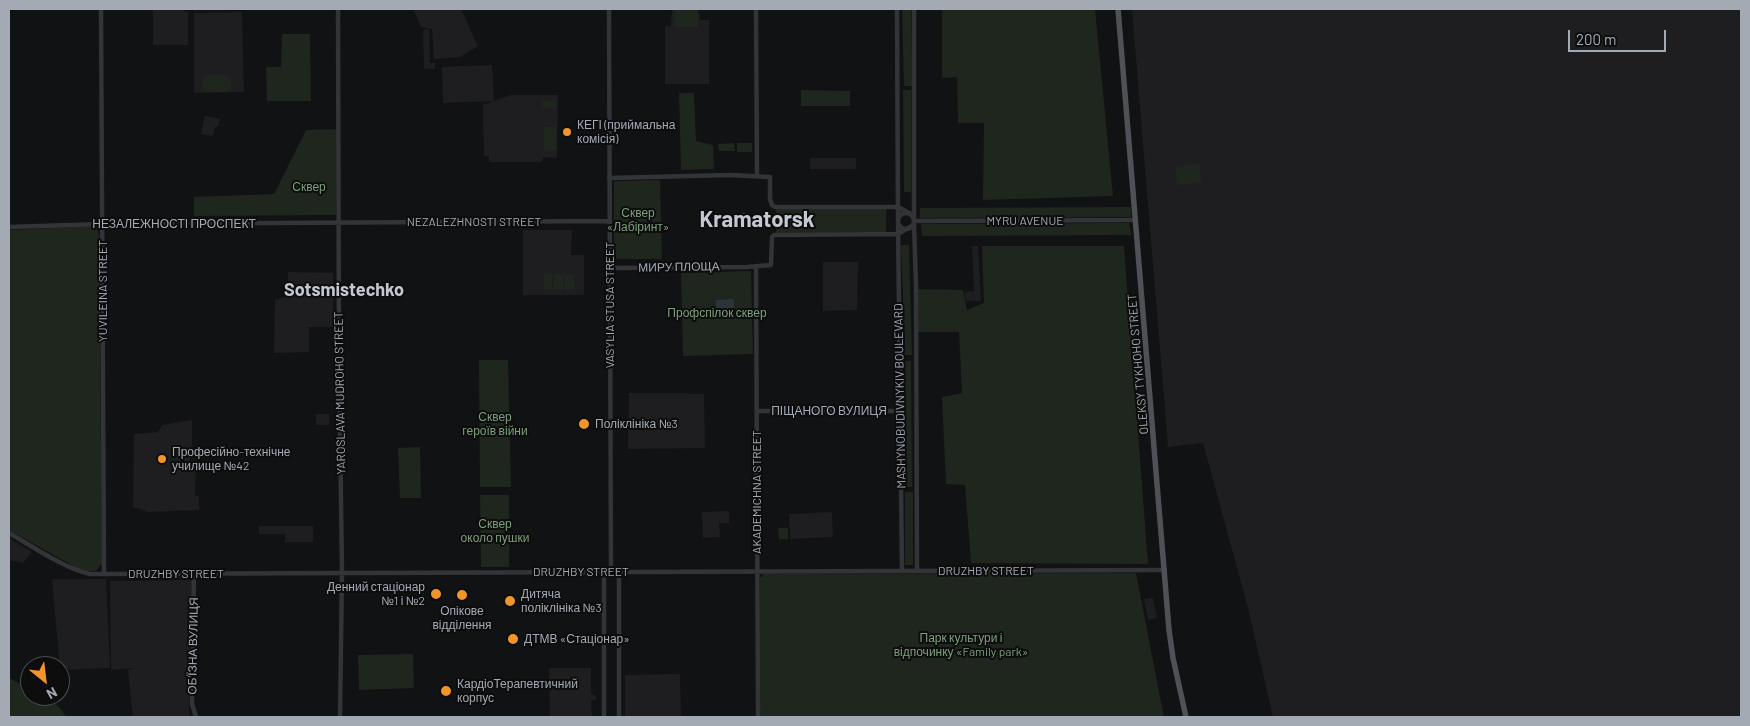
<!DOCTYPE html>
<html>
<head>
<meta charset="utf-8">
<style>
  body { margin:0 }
  #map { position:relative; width:1750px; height:726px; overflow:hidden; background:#111213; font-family:Barlow,sans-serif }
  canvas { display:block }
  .frame { position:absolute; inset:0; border:10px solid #a3aab4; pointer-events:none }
  .north { position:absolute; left:20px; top:656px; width:50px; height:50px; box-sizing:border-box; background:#0d0d0e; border:1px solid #494c50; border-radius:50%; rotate:151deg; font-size:14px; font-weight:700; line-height:20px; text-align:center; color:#a3aab4 }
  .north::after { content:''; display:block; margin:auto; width:18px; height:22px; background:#f1952b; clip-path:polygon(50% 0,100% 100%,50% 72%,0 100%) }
  .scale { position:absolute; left:1568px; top:30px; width:98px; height:22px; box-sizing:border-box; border:2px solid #a3aab4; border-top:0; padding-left:6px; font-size:15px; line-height:18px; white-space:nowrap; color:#a3aab4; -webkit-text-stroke:4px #0d0d0e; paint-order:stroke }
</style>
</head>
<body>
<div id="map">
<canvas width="1750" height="726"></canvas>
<div class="frame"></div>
<div class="north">N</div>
<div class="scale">200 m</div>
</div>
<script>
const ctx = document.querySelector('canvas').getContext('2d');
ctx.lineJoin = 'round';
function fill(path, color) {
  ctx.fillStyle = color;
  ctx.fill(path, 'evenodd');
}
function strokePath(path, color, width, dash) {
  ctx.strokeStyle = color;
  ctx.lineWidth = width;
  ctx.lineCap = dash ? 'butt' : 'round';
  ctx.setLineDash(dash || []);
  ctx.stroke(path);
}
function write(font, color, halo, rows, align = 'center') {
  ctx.font = font + ' Barlow,sans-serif';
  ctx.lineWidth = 4;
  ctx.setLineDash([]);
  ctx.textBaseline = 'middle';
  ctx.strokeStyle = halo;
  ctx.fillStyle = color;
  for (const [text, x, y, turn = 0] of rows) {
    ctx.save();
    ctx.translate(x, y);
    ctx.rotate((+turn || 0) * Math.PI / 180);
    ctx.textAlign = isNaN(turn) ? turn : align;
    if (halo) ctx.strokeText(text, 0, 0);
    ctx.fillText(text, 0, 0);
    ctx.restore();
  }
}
fill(new Path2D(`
  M153 9H183L184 12H188V45H153Z
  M413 9H461L478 46 460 57 434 59 432 29 421 27Z
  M642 9H699L698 14H700V20H709V84H665V26H671L672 10H642Z
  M1132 9H1741V717H1273L1248 608 1203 443 1168 447Z
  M242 12 244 92 194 93V13Z
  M429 29 430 63H435V69H424L423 30Z
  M492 65 494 101 443 103 442 67Z
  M511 95H558L557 158 543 157 542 162H489V156H484L483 105Z
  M205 116 220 119 218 127H215L213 136 201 134Z
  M810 158H856V169H810Z
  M523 230H572L571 255H584V295H523Z
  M972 246H978L981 301H966L965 292 974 291Z
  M823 262H858L857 310 823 311Z
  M288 272 333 273V327H309V352L274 353 275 300 288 296Z
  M629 393H687V394H704L705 448 628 449Z
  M316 414H329V425H316Z
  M192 420V452H190V466H196L195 496H199V510L147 512 138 508H133L134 434 158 432 162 425Z
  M729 511V523H719L720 537 703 538 702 512Z
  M832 512 833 537 790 539 789 514Z
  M259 526H313V542H285V534H259Z
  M9 538 32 552 23 563 9 560Z
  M52 579H106L110 668 60 670Z
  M194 580 190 657 189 717H133L128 670 136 668 111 670 110 581Z
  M1153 598 1157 618 1148 620 1144 599Z
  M549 668H591V694L596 696V700L591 701 592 717H550Z
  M680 674 681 717H625V675Z`), '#1e1e20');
fill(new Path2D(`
  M675 9H698V27H675Z
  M902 9H911L912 86H904Z
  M942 9H1095L1113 196 983 200 984 123H958L957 77 942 78Z
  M282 34H310L311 101H267L266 67H281Z
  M217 74 227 76 231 79V88L226 92H205L202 87 203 79 207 76Z
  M801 90 850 91V106H801Z
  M903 90H911V192H904Z
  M679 93H694L696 141 713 145 714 169 681 170Z
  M543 100 556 101V108H543Z
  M544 127H556V150H544Z
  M337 129 336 215 194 216V197L274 194 306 130Z
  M734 143 735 151H719L718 144Z
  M737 143H752V152H737Z
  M1200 164 1201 183 1177 185 1175 166Z
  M660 180 662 259H614V181Z
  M1131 207V217L920 218V208Z
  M886 208V232L776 233V209Z
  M1129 223 1131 235 922 236 921 224Z
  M96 226 99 235 102 563 96 571H85L77 568 9 530V230Z
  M901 245H909L912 355H905Z
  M982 246H1124L1148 564 971 563 965 485 946 484 942 397 962 393 959 332H917V289L963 290 967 310 984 303Z
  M751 271 753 354 683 356 681 273Z
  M544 274H552V289H544Z
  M554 274H564L563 290 553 289Z
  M565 275H574V289L565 290Z
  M479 360H508L511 487H480Z
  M905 361H911L912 487H907Z
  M420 447 421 498H400L398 448Z
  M905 492H913V565H905Z
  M480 495H509V567H481Z
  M778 528H788V539H779Z
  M1136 573 1164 717H759L760 578 764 574Z
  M413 654 414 688 359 690 358 655Z
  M9 678 30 689V696C52 696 54 702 67 717H9Z`), '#1e261e');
fill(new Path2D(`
  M744 212C749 217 749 225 743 229L739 228 737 220 740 214Z
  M734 299V317H716V300Z`), '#2a3439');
strokePath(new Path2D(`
  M101 9 104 574
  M338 9 339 356 342 572 340 717
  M609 9 611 572
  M756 9 757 176
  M897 9 898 219
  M914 9V218
  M609 178 730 175 770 177V199L772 205 775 207H898L911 214
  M898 221a8 8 0 1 1 16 0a8 8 0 1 1-16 0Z
  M914 221 1136 220
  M898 222 902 571
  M914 224 916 287 917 571
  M9 227 102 224 610 221
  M756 267 758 717
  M610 268 747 267 771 265 772 237 774 235 898 234 910 227
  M757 411H901
  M9 533C32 546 65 569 90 574L1165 570
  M604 572V717
  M194 574 192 704 196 717
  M619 717V572`), '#333438', 4.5);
strokePath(new Path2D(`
  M1118 9 1169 630 1173 658 1186 717`), '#4f5157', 5.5);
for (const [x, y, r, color] of [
  [567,132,5,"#f1952b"],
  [584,424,6,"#f1952b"],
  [162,459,5,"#f1952b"],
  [436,594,6,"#f1952b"],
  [462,595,6,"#f1952b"],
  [510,601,6,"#f1952b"],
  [513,639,6,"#f1952b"],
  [446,691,6,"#f1952b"]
]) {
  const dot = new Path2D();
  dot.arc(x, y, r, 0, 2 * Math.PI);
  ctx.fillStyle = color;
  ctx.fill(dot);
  strokePath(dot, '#0d0d0e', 2);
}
write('12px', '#a3aab4', '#0d0d0e', [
  ["КЕГІ (приймальна",577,125],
  ["комісія)",577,139],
  ["Поліклініка №3",595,424],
  ["Професійно-технічне",172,452],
  ["училище №42",172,466],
  ["Денний стаціонар",425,587,"right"],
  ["№1 і №2",425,601,"right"],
  ["Дитяча",521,594],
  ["поліклініка №3",521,608],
  ["Опікове",462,611,"center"],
  ["відділення",462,625,"center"],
  ["ДТМВ «Стаціонар»",524,639],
  ["КардіоТерапевтичний",457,684],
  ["корпус",457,698]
], 'left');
write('12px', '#7c9f7a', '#0d0d0e', [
  ["Сквер",309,187],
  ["Сквер",638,213],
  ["«Лабіринт»",638,227],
  ["Профспілок сквер",717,313],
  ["Сквер",495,417],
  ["героїв війни",495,431],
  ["Сквер",495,524],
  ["около пушки",495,538],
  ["Парк культури і",961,638],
  ["відпочинку «Family park»",961,652]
]);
write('12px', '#a3aab4', '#0d0d0e', [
  ["MYRU AVENUE",1025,221],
  ["NEZALEZHNOSTI STREET",474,222],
  ["НЕЗАЛЕЖНОСТІ ПРОСПЕКТ",174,224],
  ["МИРУ ПЛОЩА",679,267,-1],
  ["YUVILEINA STREET",103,291,-90],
  ["VASYLIA STUSA STREET",610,305,-90],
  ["OLEKSY TYKHOHO STREET",1138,364,-95],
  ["YAROSLAVA MUDROHO STREET",340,393,-91],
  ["MASHYNOBUDIVNYKIV BOULEVARD",900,396,-91],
  ["ПІЩАНОГО ВУЛИЦЯ",829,411],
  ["AKADEMICHNA STREET",757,492,-90],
  ["DRUZHBY STREET",986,571],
  ["DRUZHBY STREET",581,572],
  ["DRUZHBY STREET",176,574],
  ["ОБ’ЇЗНА ВУЛИЦЯ",193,646,-89]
]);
write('bold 18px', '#c4c8d0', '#0d0d0e', [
  ["Sotsmistechko",344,290]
]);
write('bold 22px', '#c4c8d0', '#0d0d0e', [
  ["Kramatorsk",757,220]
]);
</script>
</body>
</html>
